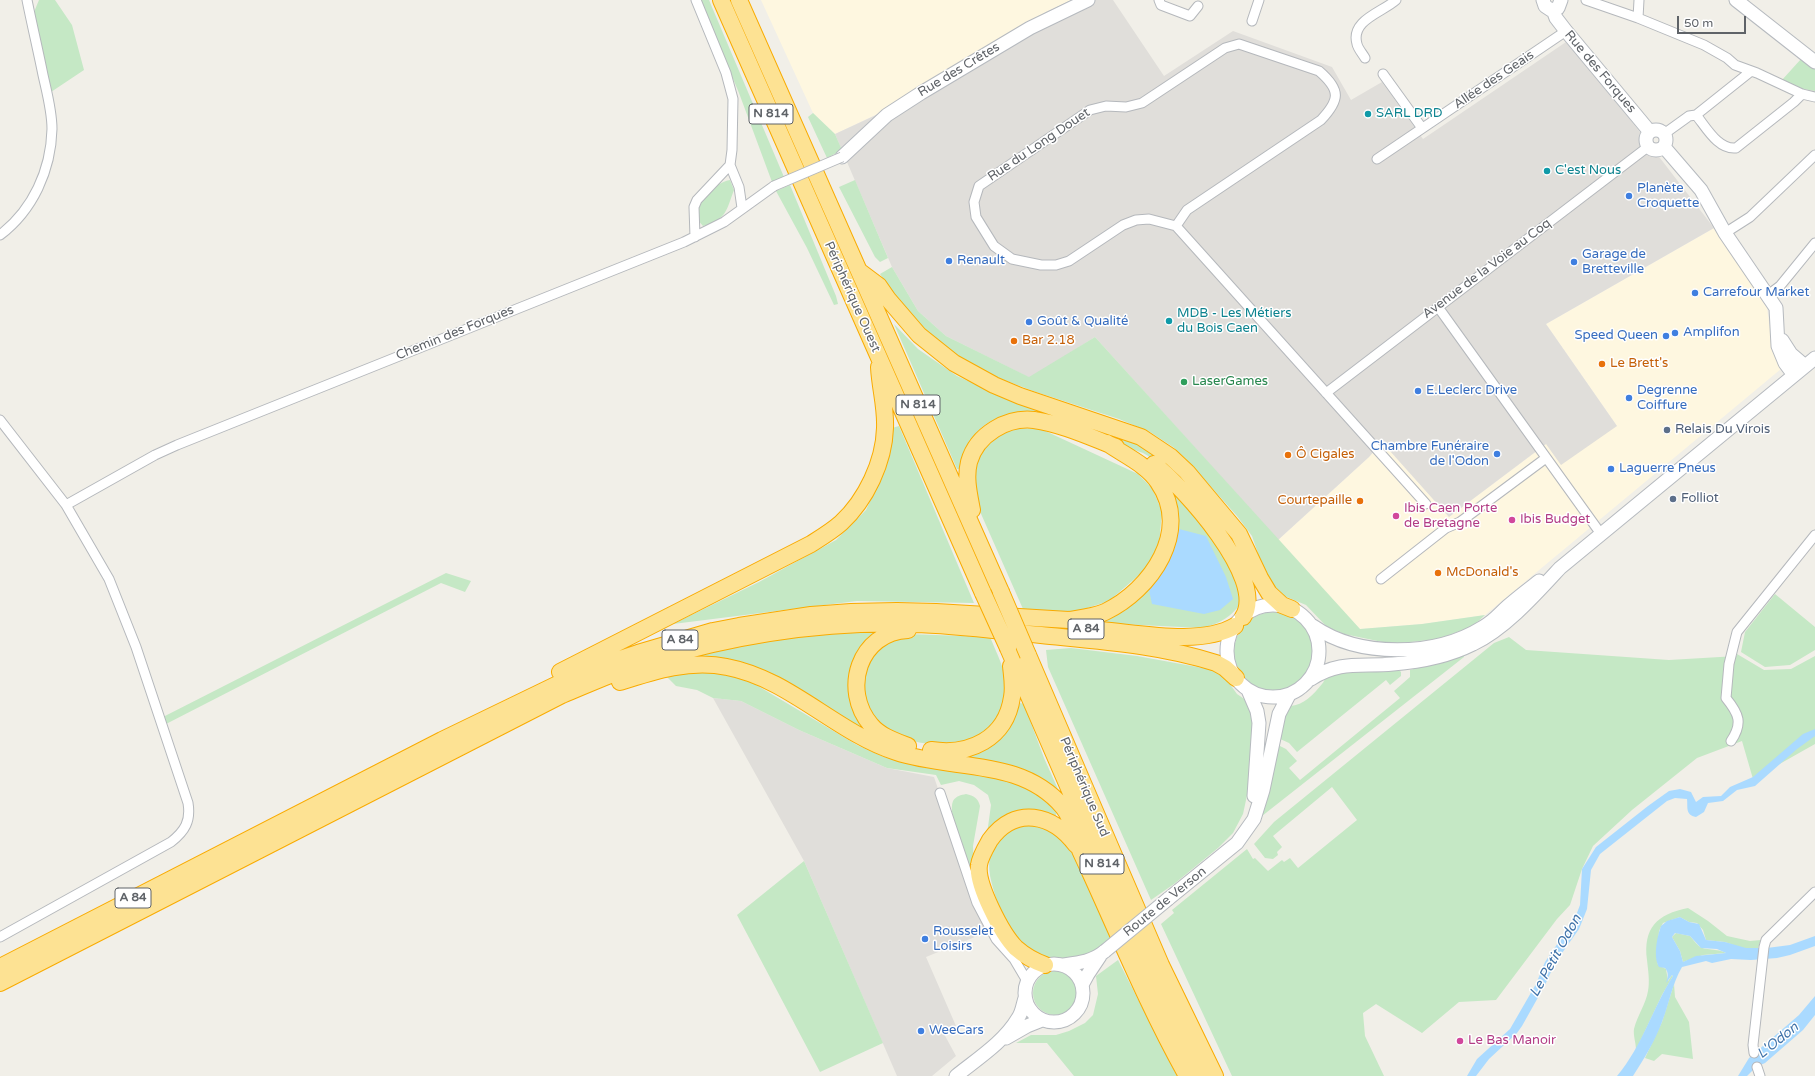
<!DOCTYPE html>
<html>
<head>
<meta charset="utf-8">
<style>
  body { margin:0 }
  #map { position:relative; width:1815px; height:1076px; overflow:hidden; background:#f1efe8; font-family:"Varela Round",sans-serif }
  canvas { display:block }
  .scale { position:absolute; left:1677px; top:16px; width:69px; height:18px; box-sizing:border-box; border:2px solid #5f6368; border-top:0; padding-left:5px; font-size:12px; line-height:14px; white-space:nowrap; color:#5f6368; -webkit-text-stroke:3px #fff; paint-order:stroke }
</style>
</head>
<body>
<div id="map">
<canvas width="1815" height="1076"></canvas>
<div class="scale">50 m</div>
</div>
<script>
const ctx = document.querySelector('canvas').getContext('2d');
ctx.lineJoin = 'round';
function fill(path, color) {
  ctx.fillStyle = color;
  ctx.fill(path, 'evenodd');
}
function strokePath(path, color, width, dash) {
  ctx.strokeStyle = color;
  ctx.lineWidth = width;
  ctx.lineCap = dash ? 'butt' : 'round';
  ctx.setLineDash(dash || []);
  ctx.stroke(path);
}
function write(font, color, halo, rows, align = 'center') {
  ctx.font = font + ' "Varela Round",sans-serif';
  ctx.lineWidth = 3;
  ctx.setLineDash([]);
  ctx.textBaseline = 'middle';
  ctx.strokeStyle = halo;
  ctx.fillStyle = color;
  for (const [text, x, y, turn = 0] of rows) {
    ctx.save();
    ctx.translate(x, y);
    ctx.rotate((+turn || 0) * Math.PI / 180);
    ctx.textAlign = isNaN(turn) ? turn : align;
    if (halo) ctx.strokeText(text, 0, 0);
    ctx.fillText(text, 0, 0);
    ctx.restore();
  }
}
fill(new Path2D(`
  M761 0H1071L1046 12 888 109 835 134 813 113Z
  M1714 228 1767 308 1772 343 1781 369 1485 615 1422 624 1360 629 1278 540 1369 457 1382 442 1449 517 1546 444 1617 426 1546 324Z`), '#fef7e0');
fill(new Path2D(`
  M1071 0H1113L1164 76 1233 31 1332 67 1351 100 1382 82 1423 139 1566 42 1599 79 1714 228 1546 324 1617 426 1561 465 1546 444 1449 517 1382 442 1369 457 1278 540 1095 337 1030 378 946 336 918 311 892 267 835 134 889 109 1046 12Z
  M713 698 741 701 799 730 887 768 934 777 987 932 926 957 956 1026 943 1032 956 1056 932 1076H897L804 861Z`), '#e0deda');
fill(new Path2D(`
  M39 0H55L72 25 84 70 51 92 34 12Z
  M700 0H709L784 177 772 182 739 93Z
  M1801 59 1815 69V91L1803 89 1782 80Z
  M813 113 835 134 842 150 827 158 808 117Z
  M730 180 734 190C726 211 727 219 703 226 686 209 712 183 730 180Z
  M855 180 888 258 880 262 875 257 839 187Z
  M790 185 836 296 838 304 834 305 807 248 776 191Z
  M892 267 918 311 946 336 1029 377 1095 337 1360 629 1422 624 1485 615 1473 626 1452 634 1438 639 1392 644 1344 634 1327 627 1306 605 1282 595 1272 585 1265 574 1252 536 1237 516 1188 461 1173 447 1150 432 1119 419 1033 391 991 375 963 359 930 336 899 302 880 274Z
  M894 324 918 349 957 376 999 395 1140 443 1174 465 1226 525 1248 565 1160 463 1143 453 1026 412C987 416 969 430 960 469H957Z
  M899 426 974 603 857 601 673 624 759 582 836 540 866 510 882 475 892 428Z
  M1015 428 1041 429 1138 474 1152 488 1162 511 1159 546 1146 569 1109 601 1078 611 1037 612 1023 609 978 507 974 468 987 442Z
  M1168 485 1192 509 1235 568 1243 600C1232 617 1221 623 1202 628L1097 623C1134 605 1174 575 1179 530 1180 514 1173 499 1168 485Z
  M446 573 471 581 465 592 441 583 166 724 163 717Z
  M1775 594 1815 627V650L1790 665 1765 667 1741 652 1745 632Z
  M1234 652a40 40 0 1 1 80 0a40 40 0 1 1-80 0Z
  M887 630 851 677 889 746 772 679 665 664 742 644 829 633Z
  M909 634 990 637C997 654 1006 670 1006 689 1005 773 852 755 864 679 866 668 869 654 878 646 884 641 901 637 909 634Z
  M1509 637 1526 650 1669 660 1737 656V654L1764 670 1791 669 1815 656V744L1753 779 1742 741 1697 758 1632 810 1593 846 1582 869 1570 905 1557 919 1496 1000 1459 1002 1422 1033 1376 1004 1363 1013 1365 1036 1384 1076H1232L1161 924 1174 913 1172 910 1247 849 1253 859 1255 858 1268 871 1282 860 1284 862 1290 858 1298 868 1357 820 1332 787 1273 836 1282 847 1277 852 1278 855 1273 859 1265 858 1254 844 1274 822 1494 643Z
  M1071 648 1137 656 1214 670 1222 673 1237 694 1250 703 1255 722 1248 791 1243 814 1233 833 1218 848 1174 884 1151 900 1048 667 1046 650Z
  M1464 655V657L1262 816 1258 815 1277 747 1280 746 1286 749 1297 761 1289 768 1300 780 1400 698 1394 691 1410 677V670Z
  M1398 669 1401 672V676L1390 685 1386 680 1297 752 1289 743 1278 738 1283 717 1290 706C1304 705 1313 695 1322 684 1324 682 1325 678 1327 676 1338 668 1383 670 1398 669Z
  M698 671 726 673 753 683 857 745 884 757 917 765 1000 778 1022 786 1040 797 1057 812 1056 815 987 834 991 805 988 795 974 785 959 781 941 785 936 775 887 768 799 730 741 701 713 698 697 690 676 686 667 677Z
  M1020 703 1024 704 1044 758 1062 798 962 756 999 738 1012 723Z
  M966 794C974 796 978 798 980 806L973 846 974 873 971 872C966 857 947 815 953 801 956 796 961 795 966 794Z
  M1030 824 1052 830 1071 850 1111 938C1106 943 1099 951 1092 954 1078 960 1040 960 1027 950 1014 940 1001 913 996 898 992 884 986 868 991 853 994 845 1003 836 1008 828Z
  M804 861 883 1043 820 1072 737 915Z
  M1688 908 1708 921 1727 936 1750 941 1761 940 1758 948H1741L1725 942 1706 940 1703 930 1697 923 1689 922 1680 917 1663 923 1659 931 1657 960 1658 965 1666 969 1668 981 1672 975 1673 976 1662 995 1636 1050C1636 1043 1633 1035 1634 1029 1637 1016 1646 1004 1648 991 1650 981 1648 970 1647 960 1643 928 1657 914 1688 908Z
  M1676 933 1690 936C1693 939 1695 943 1699 946 1704 951 1718 948 1726 953L1703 955 1683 962 1680 951 1672 937Z
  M1118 960 1177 1076H1074L1047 1043H1016L1031 1035H1056L1069 1031 1085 1023 1093 1015 1098 994 1096 976Z
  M1033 993a22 22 0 1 1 44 0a22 22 0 1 1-44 0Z
  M1674 984 1675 997 1689 1022 1693 1059 1662 1054 1654 1061 1645 1058 1662 1022Z`), '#c5e8c5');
fill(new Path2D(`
  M1179 529 1206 536 1226 577 1233 599 1220 610 1204 614 1152 604 1149 590 1174 550Z
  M1815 729V736L1797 749 1755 786 1737 790 1723 801 1708 803 1704 812 1696 817C1685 815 1688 807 1687 799L1675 798 1667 801 1600 854 1591 870 1587 909 1579 929 1555 963 1545 985 1522 1026 1517 1033 1489 1059 1476 1076H1467L1477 1059 1510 1029 1536 984 1545 962 1575 918 1580 905 1582 869 1596 847 1648 806 1669 791 1680 789 1691 792 1696 802 1703 797 1721 796 1730 787 1753 777 1803 734Z
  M1680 917 1689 922 1699 924 1706 940 1725 942 1746 948H1767L1790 945 1815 936V946L1790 955 1777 958 1751 960 1731 959 1712 963 1706 961 1682 967C1672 984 1669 1004 1662 1022 1655 1041 1644 1059 1633 1076H1617C1643 1045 1652 1009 1673 976L1672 975 1666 983C1668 977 1669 973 1665 968L1659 967C1653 957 1657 937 1661 926L1667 921ZM1675 933 1690 936 1701 948 1717 949 1726 953 1696 956 1683 962 1680 951 1672 937Z
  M1815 996V1015L1803 1030 1765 1063 1756 1067 1747 1076H1738L1749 1058 1799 1015Z`), '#aadaff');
const street = new Path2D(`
  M1159 0 1161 5 1190 16 1198 6
  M1586 0 1638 18 1704 45 1727 58 1735 65 1757 73 1802 94 1815 97
  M1638 18 1639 0
  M1252 21 1259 0
  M1239 44 1319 71C1341 90 1340 100 1321 120L1187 210 1176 226 1149 219 1136 220 1123 225 1069 261 1056 265H1041L1012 259 994 246 976 217 974 202 979 186 1090 110 1106 106 1126 107 1142 103 1225 48Z
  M1365 58C1363 54 1358 49 1357 44 1350 20 1383 12 1396 0
  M1383 74 1422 128
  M1696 115C1706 127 1718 150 1736 148L1794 102 1802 94
  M1664 134 1689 116 1696 115 1750 72
  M1377 159 1566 31
  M730 165 739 187 742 208
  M1176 226 1426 504
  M1725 233 1750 217 1815 155
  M0 235C33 210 51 170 52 129 52 111 47 93 43 75 38 50 32 25 27 0
  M695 237 694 207 697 200 730 165 732 150 733 99 726 73 696 0
  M1768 295 1780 286 1815 243
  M1438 307 1601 534
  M1326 393 1649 146
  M0 420 66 505 109 579 136 647 188 803C191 821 185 831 171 842L0 937
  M66 505 155 455 177 445 684 242 724 222 774 186
  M1381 579 1446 528 1460 522 1546 458
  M1731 741C1743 723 1739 714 1726 698L1729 664 1737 632 1815 535
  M940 793 977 903 996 939 1014 959 1027 981
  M1754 1053 1753 1045 1764 947 1766 940 1815 892
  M1757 1067 1760 1076`);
const secondary = new Path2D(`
  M1543 0 1545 6 1551 10 1558 8 1561 0
  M1736 0 1815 62
  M1553 10 1556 18 1566 31 1650 132
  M1646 140a10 10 0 1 1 20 0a10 10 0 1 1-20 0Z
  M1664 147 1701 190 1725 233 1776 308 1778 346 1785 363 1794 375
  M842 157 887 115 921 93 1030 28 1088 0
  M1782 340 1791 354 1805 366
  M1227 651a46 46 0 1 1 92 0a46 46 0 1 1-92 0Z
  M1313 626C1359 658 1435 657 1483 627 1493 622 1500 613 1508 606 1518 597 1529 589 1539 581
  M1311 679C1340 660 1361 667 1393 664 1419 662 1449 656 1473 644 1505 629 1536 594 1560 568L1815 358
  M1248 690 1257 711 1259 723 1254 796
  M1168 899 1237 843 1254 819 1263 790 1279 714 1289 695
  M1025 993a29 29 0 1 1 58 0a29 29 0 1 1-58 0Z
  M1062 965C1078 963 1092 962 1105 951
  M1082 985 1088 974 1100 956
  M1006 1038 1027 1026 1042 1020
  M956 1076C977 1059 1004 1042 1018 1018 1022 1013 1023 1004 1025 998`);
const highway = new Path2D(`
  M721 0 983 593
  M739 0 1001 592
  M859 271 879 286 888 299 919 335 954 363 994 385 1020 396 1141 437 1171 457 1187 472 1239 534 1260 578 1269 593 1282 605 1292 609
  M1154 464C1182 486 1268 579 1243 617
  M972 510C969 494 965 478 969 462 977 434 1007 417 1034 420 1062 424 1090 437 1116 447
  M908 630C859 632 841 690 871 725 880 736 895 741 908 746
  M1101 630C1139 633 1201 646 1235 626
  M1008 648 1124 915 1153 981 1200 1076
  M1028 655 1161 965 1215 1076
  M560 672 811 544C822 537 832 531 841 523 866 500 884 462 885 428 886 407 880 388 879 367
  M620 682C654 671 691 659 727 667 790 679 835 732 896 752 952 771 1021 757 1063 807 1073 819 1075 836 1080 850 1083 857 1087 865 1090 872 1121 940 1150 1010 1187 1076
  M931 750C969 756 1006 739 1012 697 1014 687 1012 676 1011 666
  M1045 965C1034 961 1025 956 1016 948 1002 934 976 884 979 865 980 857 986 847 990 840 1015 805 1053 814 1076 845
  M0 967 442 740 564 681 599 666 638 653 713 631 739 626 811 615 851 612 897 611 936 612 1069 620C1081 618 1093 617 1105 612 1151 590 1192 531 1158 482 1147 465 1124 455 1107 443
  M0 983 562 695C591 683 621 669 652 660 736 635 826 621 914 624 956 625 999 631 1041 635 1100 641 1160 645 1216 663L1225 668 1236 678`);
strokePath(street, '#b5b8bc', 11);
strokePath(secondary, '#b6babf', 15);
strokePath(highway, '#f9ab00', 18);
strokePath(street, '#fff', 9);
strokePath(secondary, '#fff', 13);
strokePath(highway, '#fde293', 16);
const streetBridge = new Path2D(`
  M774 186 842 157`);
const secondaryBridge = new Path2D(`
  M1105 951 1168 899`);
const highwayBridge = new Path2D(`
  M1001 592 1028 655
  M983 593 1008 648`);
strokePath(streetBridge, '#b5b8bc', 11, []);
strokePath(secondaryBridge, '#b6babf', 15, []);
strokePath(highwayBridge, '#f9ab00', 18, []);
strokePath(streetBridge, '#fff', 9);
strokePath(secondaryBridge, '#fff', 13);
strokePath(highwayBridge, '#fde293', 16);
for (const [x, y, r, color] of [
  [1368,114,4,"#0f9aa8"],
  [1547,171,4,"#0f9aa8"],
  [1629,196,4,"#3f7fe0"],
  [949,261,4,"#3f7fe0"],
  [1574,262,4,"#3f7fe0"],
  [1695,293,4,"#3f7fe0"],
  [1169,321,4,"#0f9aa8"],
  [1029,322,4,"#3f7fe0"],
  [1675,333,4,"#3f7fe0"],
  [1666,336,4,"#3f7fe0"],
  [1014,341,4,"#e8710a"],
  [1602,364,4,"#e8710a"],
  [1184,382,4,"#2e9e5b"],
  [1418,391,4,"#3f7fe0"],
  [1629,398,4,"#3f7fe0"],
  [1667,430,4,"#5c6f8a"],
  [1497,454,4,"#3f7fe0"],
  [1288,455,4,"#e8710a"],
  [1611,469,4,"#3f7fe0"],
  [1673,499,4,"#5c6f8a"],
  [1360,501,4,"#e8710a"],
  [1396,516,4,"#d1479c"],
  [1512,520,4,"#d1479c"],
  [1438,573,4,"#e8710a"],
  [925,939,4,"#3f7fe0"],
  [921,1031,4,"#3f7fe0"],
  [1460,1041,4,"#d1479c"]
]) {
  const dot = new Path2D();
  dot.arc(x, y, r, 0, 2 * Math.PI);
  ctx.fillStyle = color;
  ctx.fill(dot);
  strokePath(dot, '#fff', 1.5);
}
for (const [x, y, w] of [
  [771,114,44],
  [918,405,44],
  [1086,629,36],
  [680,640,36],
  [1102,864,44],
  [133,898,36]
]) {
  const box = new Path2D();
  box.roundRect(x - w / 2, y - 10, w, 20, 3);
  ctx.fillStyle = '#fff';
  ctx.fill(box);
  strokePath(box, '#5f6368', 1);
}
write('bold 12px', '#5f6368', null, [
  ["N 814",771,114],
  ["N 814",918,405],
  ["A 84",1086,629],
  ["A 84",680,640],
  ["N 814",1102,864],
  ["A 84",133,898]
]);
write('13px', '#5f6368', '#fff', [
  ["Rue des Crêtes",959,70,-31],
  ["Rue des Forques",1600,72,50],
  ["Allée des Geais",1494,80,-34],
  ["Rue du Long Douet",1039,145,-34],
  ["Avenue de la Voie au Coq",1487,269,-37],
  ["Périphérique Ouest",852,297,66],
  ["Chemin des Forques",455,333,-22],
  ["Périphérique Sud",1084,787,67],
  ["Route de Verson",1165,902,-39]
]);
write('13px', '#0d838f', '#fff', [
  ["SARL DRD",1376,114],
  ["C'est Nous",1555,171],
  ["MDB - Les Métiers",1177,314],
  ["du Bois Caen",1177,329]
], 'left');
write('13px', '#366cbe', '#fff', [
  ["Planète",1637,189],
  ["Croquette",1637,204],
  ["Garage de",1582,255],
  ["Bretteville",1582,270],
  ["Renault",957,261],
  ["Carrefour Market",1703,293],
  ["Goût & Qualité",1037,322],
  ["Amplifon",1683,333],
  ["Speed Queen",1658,336,"right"],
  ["E.Leclerc Drive",1426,391],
  ["Degrenne",1637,391],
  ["Coiffure",1637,406],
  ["Chambre Funéraire",1489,447,"right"],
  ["de l'Odon",1489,462,"right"],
  ["Laguerre Pneus",1619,469],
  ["Rousselet",933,932],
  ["Loisirs",933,947],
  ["WeeCars",929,1031]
], 'left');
write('13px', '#c56008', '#fff', [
  ["Bar 2.18",1022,341],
  ["Le Brett's",1610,364],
  ["Ô Cigales",1296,455],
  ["Courtepaille",1352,501,"right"],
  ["McDonald's",1446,573]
], 'left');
write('13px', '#27864d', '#fff', [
  ["LaserGames",1192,382]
], 'left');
write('13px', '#4e5e75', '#fff', [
  ["Relais Du Virois",1675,430],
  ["Folliot",1681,499]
], 'left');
write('13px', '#b23c85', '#fff', [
  ["Ibis Caen Porte",1404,509],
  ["de Bretagne",1404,524],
  ["Ibis Budget",1520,520],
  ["Le Bas Manoir",1468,1041]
], 'left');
write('italic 14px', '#4174aa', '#fff', [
  ["Le Petit Odon",1556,956,-61],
  ["L'Odon",1778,1041,-39]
]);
</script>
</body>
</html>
